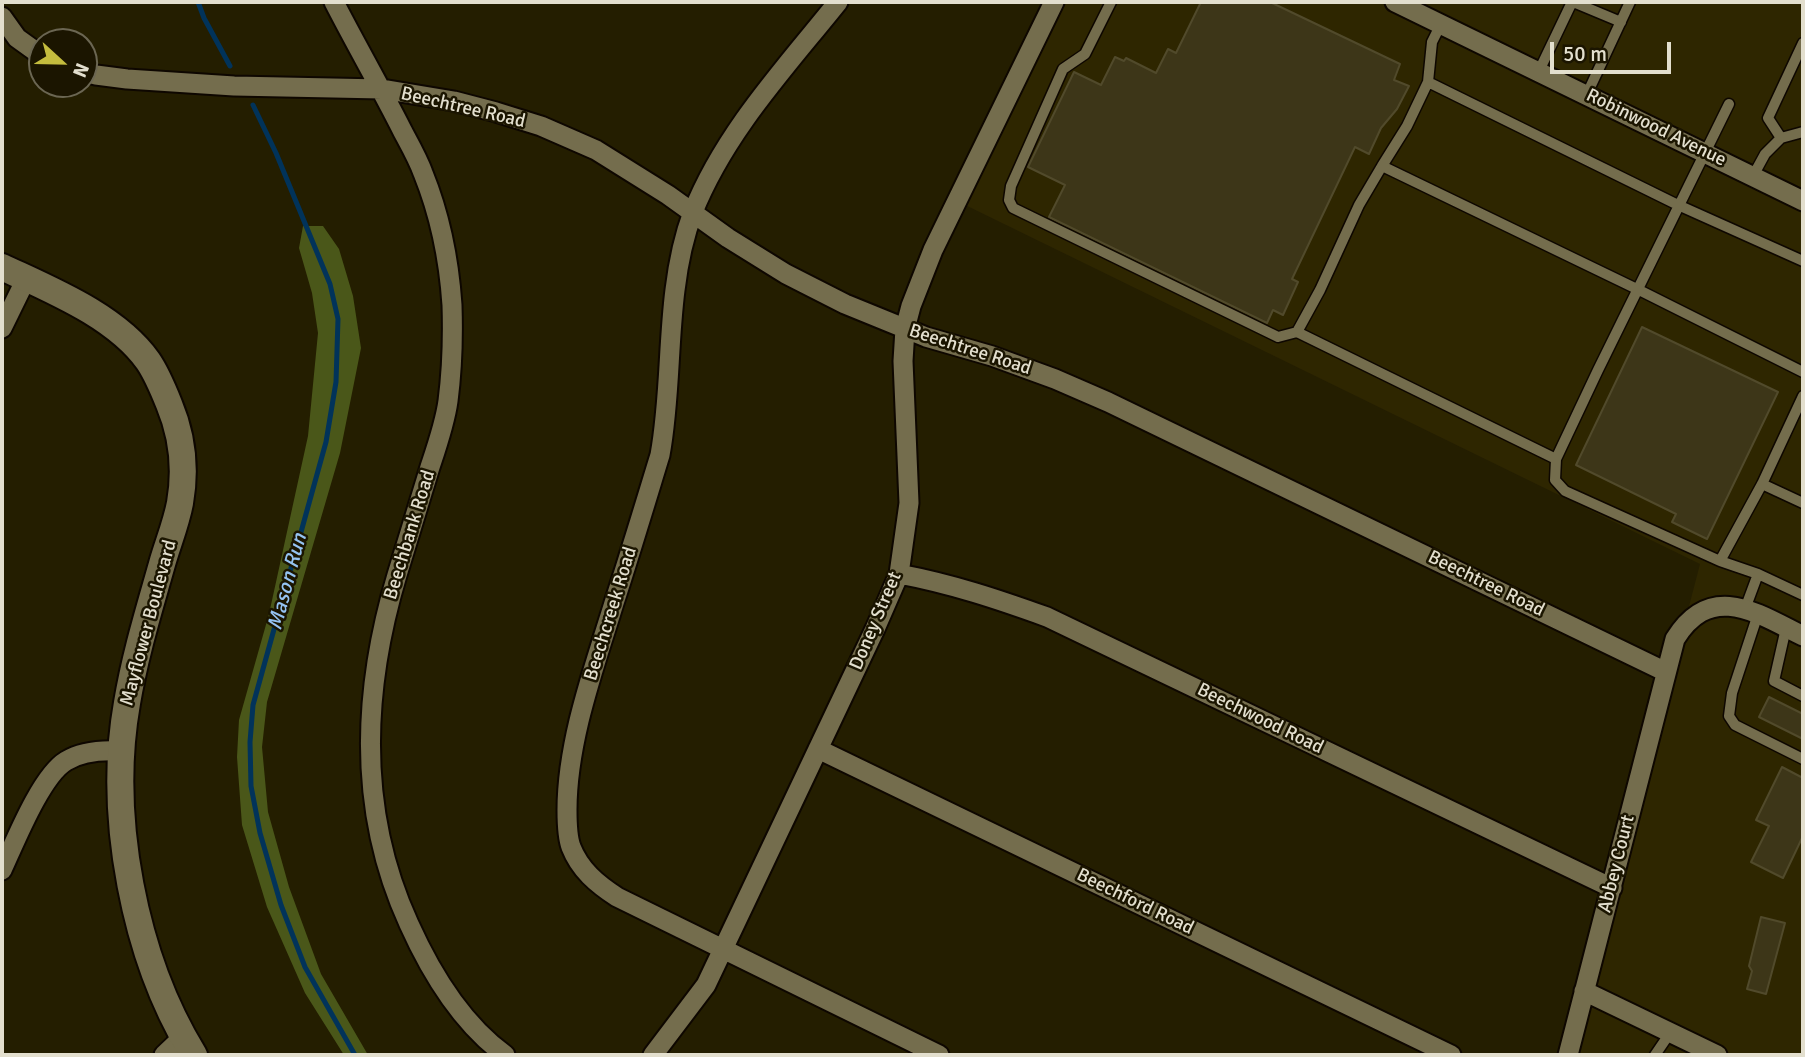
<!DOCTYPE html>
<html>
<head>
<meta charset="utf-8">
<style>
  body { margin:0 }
  #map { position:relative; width:1805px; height:1057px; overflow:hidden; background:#241e00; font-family:Signika,sans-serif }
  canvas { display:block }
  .frame { position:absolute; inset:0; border:4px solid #e3dfce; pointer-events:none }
  .north { position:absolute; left:28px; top:28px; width:70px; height:70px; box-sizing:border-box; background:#1b1500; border:2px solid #6b6652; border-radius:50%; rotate:112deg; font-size:19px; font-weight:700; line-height:28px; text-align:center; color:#e3dfce }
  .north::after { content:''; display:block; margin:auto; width:24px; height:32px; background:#c4bc3e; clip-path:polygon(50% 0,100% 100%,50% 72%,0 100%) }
  .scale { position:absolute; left:1550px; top:42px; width:121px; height:32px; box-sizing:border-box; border:4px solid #e3dfce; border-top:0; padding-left:9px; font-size:21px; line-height:24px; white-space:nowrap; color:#e3dfce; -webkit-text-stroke:5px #1b1500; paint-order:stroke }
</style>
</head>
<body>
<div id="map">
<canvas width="1805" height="1057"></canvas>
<div class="frame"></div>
<div class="north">N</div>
<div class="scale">50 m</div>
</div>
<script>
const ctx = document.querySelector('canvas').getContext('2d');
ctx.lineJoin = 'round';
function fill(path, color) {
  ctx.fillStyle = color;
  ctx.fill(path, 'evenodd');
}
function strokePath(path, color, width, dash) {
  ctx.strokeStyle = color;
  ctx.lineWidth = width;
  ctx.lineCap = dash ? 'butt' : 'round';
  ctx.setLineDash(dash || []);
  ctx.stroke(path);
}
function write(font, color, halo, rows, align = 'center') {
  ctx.font = font + ' Signika,sans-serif';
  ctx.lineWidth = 5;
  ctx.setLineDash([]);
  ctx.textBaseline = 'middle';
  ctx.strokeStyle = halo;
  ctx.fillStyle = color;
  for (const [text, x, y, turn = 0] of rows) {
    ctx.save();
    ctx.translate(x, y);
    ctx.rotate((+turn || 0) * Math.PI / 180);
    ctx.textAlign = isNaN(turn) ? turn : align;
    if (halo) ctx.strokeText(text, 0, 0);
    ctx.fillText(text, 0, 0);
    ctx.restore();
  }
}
fill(new Path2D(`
  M1056 2H1803V1055H1572L1700 564 957 201Z`), '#2e2600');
fill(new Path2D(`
  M303 226H323L339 249 353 296 361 348 340 453 267 702 262 747 268 812 289 887 321 974 368 1055H344L305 993 267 907 242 825 237 757 239 720 269 614 308 436 318 333 312 293 299 248Z`), '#4a5719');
strokePath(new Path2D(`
  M198 2 204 18 230 66
  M253 105 276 153 330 284 338 319 336 382 326 442 253 705 250 742 251 786 260 833 281 905 305 967 355 1055`), '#01335a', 5);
const building = new Path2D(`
  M1201 2H1270L1400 64 1394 80 1409 86 1397 109 1381 128 1369 154 1355 147 1292 279 1298 282 1283 315 1273 310 1267 323 1049 217 1065 185 1028 167 1074 72 1101 85 1115 57 1124 61 1126 58 1156 73 1168 49 1176 53Z
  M1642 327 1778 392 1707 539 1672 522 1676 514 1576 465Z
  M1769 697 1803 714V739L1759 717Z
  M1782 767 1803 778V836L1783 878 1751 862 1769 826 1756 820Z
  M1761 917 1785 923 1766 994 1747 989 1752 971 1749 966Z`);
fill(building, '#3d3618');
strokePath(building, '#514a2b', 2);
const lane = new Path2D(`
  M1111 2 1085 54 1063 69 1011 186 1009 200 1013 208 1278 337 1297 332 1320 290 1359 205 1382 166
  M1573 2 1621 22
  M1441 24 1432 42 1428 82 1407 126 1382 166 1639 290 1803 372
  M1539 71 1572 2
  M1428 82 1678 205 1803 261
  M1587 94 1630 2
  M1781 138 1768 118 1803 43
  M1753 176 1765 154 1781 138 1803 132
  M1297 332 1556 459 1598 370 1729 104
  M1556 459 1555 480 1565 491 1720 561
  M1762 484 1803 503
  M1758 574 1720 561 1762 484 1803 396
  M1745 609 1758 574 1803 595
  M1758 614 1732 693 1729 716 1735 725 1803 759
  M1786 628 1774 681 1803 696
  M1655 1055 1670 1033`);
const street = new Path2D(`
  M334 2C356 45 381 88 403 132 410 145 418 159 423 173 440 215 449 260 452 305 453 336 452 370 448 401 445 423 437 446 430 467 419 503 408 539 397 575 362 692 357 811 409 924 431 973 461 1023 505 1055
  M838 2C785 68 725 132 693 212 684 236 678 265 675 290 668 345 670 401 660 455 645 504 630 554 614 603 594 668 567 741 567 810 567 822 567 836 571 847 580 870 597 884 617 897L939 1055
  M1395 2 1803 201
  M2 17 17 38 42 56
  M84 72 96 75 127 79 234 86 382 89 454 101 496 112 541 126 596 150 668 195 728 238 786 274 845 304 926 337 992 356 1055 379 1108 402 1666 672
  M2 328 26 279
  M899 574C952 584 997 599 1047 617L1612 888
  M818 749 1451 1055
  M2 870C15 842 41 776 66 761 82 751 102 750 120 751
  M1584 991 1717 1055
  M164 1055 183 1037
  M653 1055 706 985 875 629 899 574 909 503 903 361 905 329 911 306 933 250 1054 2
  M1568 1055 1675 639C1711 581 1757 613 1803 636`);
const secondary = new Path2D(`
  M2 267C51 290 116 316 148 361 157 374 163 389 169 404 182 435 186 469 180 503 176 524 168 543 162 564 149 610 135 655 127 703 107 816 134 958 194 1055`);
strokePath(lane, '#0e0700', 13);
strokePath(street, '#0e0700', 23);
strokePath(secondary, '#0e0700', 30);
strokePath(lane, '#746d4d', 10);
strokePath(street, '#746d4d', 19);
strokePath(secondary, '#746d4d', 26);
write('19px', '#e3dfce', '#1b1500', [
  ["Beechtree Road",463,108,13],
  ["Robinwood Avenue",1656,128,26],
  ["Beechtree Road",970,350,18],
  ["Beechbank Road",410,535,-73],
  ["Beechtree Road",1486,584,26],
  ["Beechcreek Road",611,614,-73],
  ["Doney Street",876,621,-67],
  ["Mayflower Boulevard",149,623,-75],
  ["Beechwood Road",1260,719,26],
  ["Abbey Court",1617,864,-76],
  ["Beechford Road",1135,902,26]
]);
write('italic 21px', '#95c3f1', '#1b1500', [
  ["Mason Run",288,582,-75]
]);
</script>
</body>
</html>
